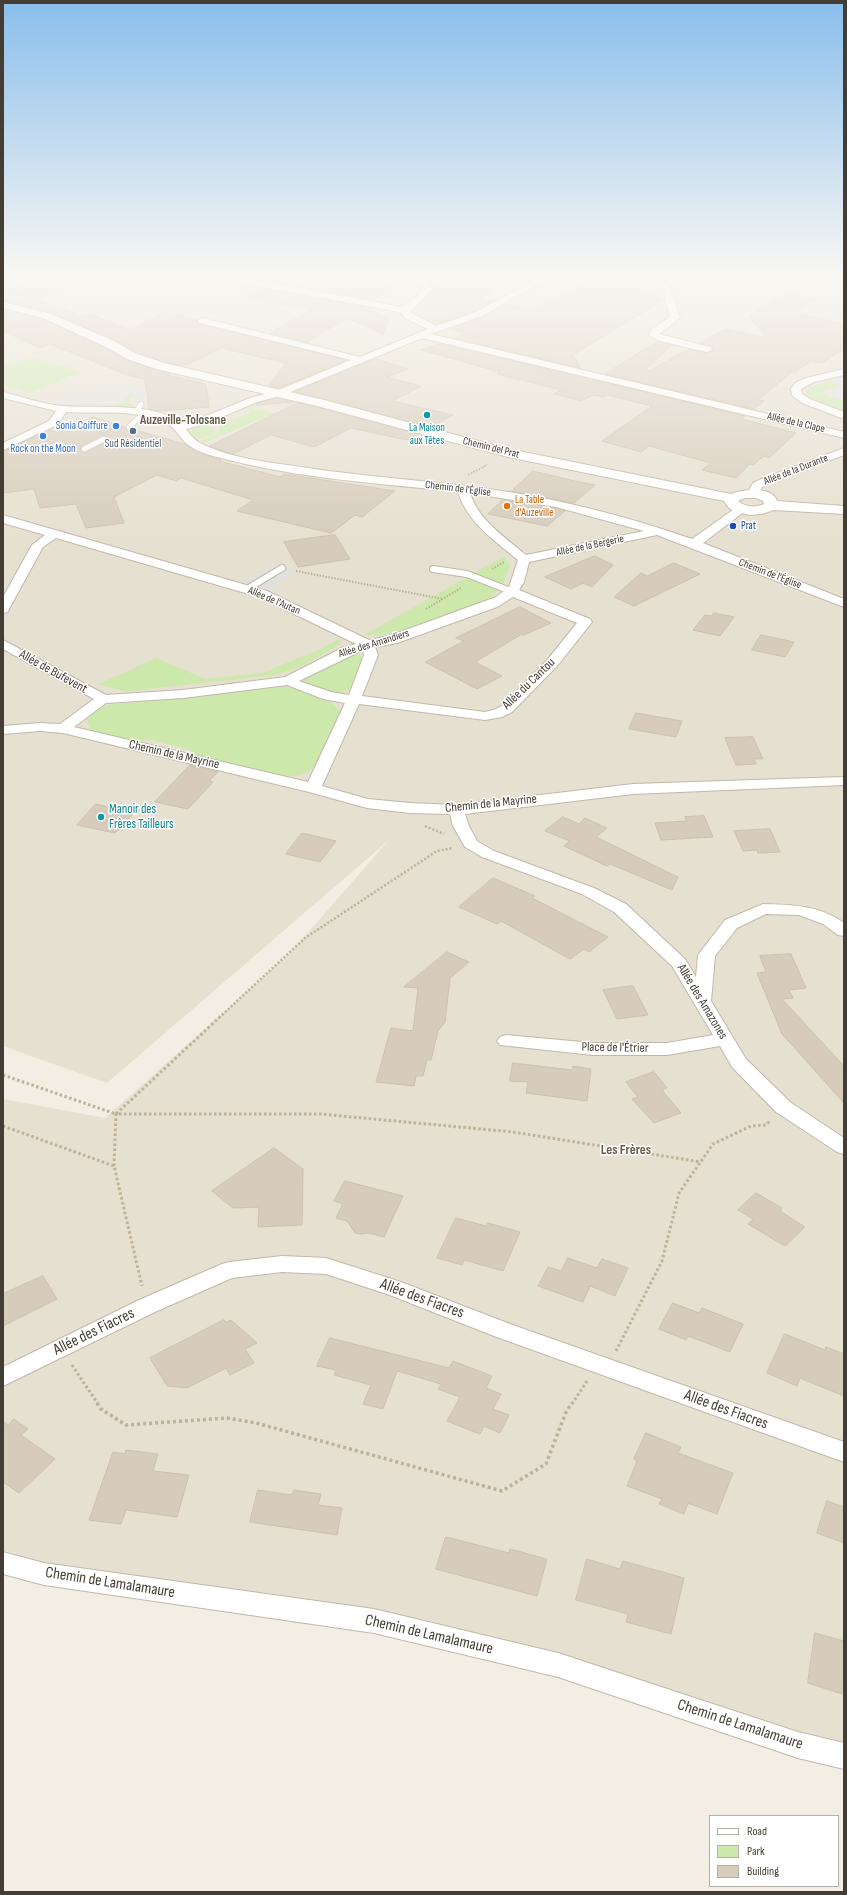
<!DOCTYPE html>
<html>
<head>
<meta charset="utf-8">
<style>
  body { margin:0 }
  #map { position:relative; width:847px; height:1895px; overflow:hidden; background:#f2eee3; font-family:"Sofia Sans Condensed",sans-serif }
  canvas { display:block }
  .frame { position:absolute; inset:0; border:4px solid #443d33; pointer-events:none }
  .legend { position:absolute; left:709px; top:1815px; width:130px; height:72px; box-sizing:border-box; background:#fff; border:1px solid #b4b1ad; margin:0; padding:5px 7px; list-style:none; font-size:12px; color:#443d33 }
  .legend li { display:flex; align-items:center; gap:8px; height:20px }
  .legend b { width:20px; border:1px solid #b4b1ad }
</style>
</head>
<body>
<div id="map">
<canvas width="847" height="1895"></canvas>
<div class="frame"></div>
<ul class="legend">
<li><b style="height:5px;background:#fff"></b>Road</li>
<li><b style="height:11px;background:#cce8ab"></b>Park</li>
<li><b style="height:11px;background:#d7ccbc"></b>Building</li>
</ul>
</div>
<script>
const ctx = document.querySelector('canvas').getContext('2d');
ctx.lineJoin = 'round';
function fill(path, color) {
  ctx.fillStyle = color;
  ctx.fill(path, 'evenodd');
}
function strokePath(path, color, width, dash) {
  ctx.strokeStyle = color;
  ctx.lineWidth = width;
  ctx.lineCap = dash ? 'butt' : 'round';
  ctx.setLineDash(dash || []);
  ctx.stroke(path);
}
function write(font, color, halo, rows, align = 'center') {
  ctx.font = font + ' "Sofia Sans Condensed",sans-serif';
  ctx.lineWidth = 3;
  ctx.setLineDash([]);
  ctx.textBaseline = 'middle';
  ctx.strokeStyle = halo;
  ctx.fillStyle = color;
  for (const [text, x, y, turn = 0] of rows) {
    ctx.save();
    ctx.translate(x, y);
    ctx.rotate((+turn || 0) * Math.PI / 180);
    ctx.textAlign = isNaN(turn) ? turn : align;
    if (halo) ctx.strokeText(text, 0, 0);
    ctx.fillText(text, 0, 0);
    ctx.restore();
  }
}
fill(new Path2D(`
  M3 275H117L163 282 179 275H199L220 279 229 275H818L767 277 844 294V1759L631 1682 93 1579 3 1550V1099L105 1118 289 954 389 840 107 1083 3 1046Z`), '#e6e0d1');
fill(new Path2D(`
  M844 281V293L798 283Z
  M34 357 81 372 29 393 3 384V368Z
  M830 381 844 384 821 393 844 401V410L808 397 805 393 811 386Z
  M132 393 136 395 129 398V403L134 405 131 407 75 405H115L125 396Z
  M251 408 286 416 269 421 260 419 204 443 200 441 219 434V427L222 425 251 412 246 410Z
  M204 425 214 428 215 434 198 439 191 436 189 432 194 428Z
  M505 556 510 566 502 586 490 598 396 634 364 635Z
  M341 638 339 645C318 657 298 670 274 675L131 691H123L99 684 156 658 205 679 262 673 316 651Z
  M352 653 360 655 363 661 352 688C337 698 323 691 307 686L303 679 307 675Z
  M282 687C301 688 328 696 340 711 329 747 323 780 278 776L194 757 191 750 148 739 138 743 93 732 88 725 87 718 91 712 109 705Z`), '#cce8ab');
fill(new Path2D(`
  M842 378 844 379V401L821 393 843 385 830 381Z
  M114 380 143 390 146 403H132V398L136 396 132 393 125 396 124 403 115 405 51 403Z
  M275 565 294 570 268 593 239 581Z`), '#e2e0dc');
const building = new Path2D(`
  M38 275 75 282 41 299 30 297 84 317 90 314 131 330 165 312 197 320 200 324 346 360 279 388 269 386 286 363 221 348 184 366 164 362 136 352 115 340 52 313 5 301 17 295 4 292Z
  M289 275H320L331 277 347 276 397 284 371 300 275 282Z
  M472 275H515L486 289 493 290 479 299 492 301 475 311 437 324 426 319 424 300 433 289 430 281Z
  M587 277 640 280 639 293 664 299 573 355 581 368 455 338 467 334 451 329 482 317 505 304 533 310 584 285Z
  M262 288 361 306 390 319 383 334 347 318 307 342 270 333 311 310 245 297Z
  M788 294 818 300 795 313 844 324V349L822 363 811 361 794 373 792 372 758 400 764 401 754 409 605 374 658 341 671 345 647 368 649 371 689 349 707 353 710 352 714 349 711 346 700 343 725 329 767 338 749 316Z
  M3 310 42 319 105 348 127 360 170 374 167 375 206 384 209 407 159 411 149 409 145 379 127 375 50 344 40 348 3 331Z
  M440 344 588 379 590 382 594 380 745 416 741 419 796 433 769 458 764 456 753 465 750 464 736 478 702 470 711 463 649 446 641 452 602 441 652 406 607 395 604 397 593 395 581 401 554 394 561 390 497 374 500 372 422 350Z
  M376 359 408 369 387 377 421 386 392 401 453 415 431 427 295 392Z
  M277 398 294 402 256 405 257 403Z
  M298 403 317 407 418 434 407 440 351 428 314 447 271 435 233 454 210 446Z
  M93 417 125 427 128 431 132 429 187 445 199 453 221 460 219 461 280 477 285 474 395 491 362 517 355 515 331 533 237 511 253 500 181 478 176 481 157 475 114 497 124 523 86 528 76 504 40 508 34 489 3 493V451L51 430 58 433ZM102 435 107 437 106 442 85 453 81 451 82 446Z
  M533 471 575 481 595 485 574 503 512 491Z
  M503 500 556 508 565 511 547 526 488 514Z
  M335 535 350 559 298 567 284 542Z
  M595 556 613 565 592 587 583 583 571 589 545 577Z
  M674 563 700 574 634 606 614 597 641 573 647 576Z
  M520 607 551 623 524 635 522 634 475 662 502 676 477 689 425 662 464 641 456 638Z
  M714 613 734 617 720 636 693 630 705 615 711 616Z
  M761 635 771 637 794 642 785 657 752 650Z
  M636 713 682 721 676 737 629 729Z
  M753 737 763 759H754L756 764 736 765 725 738Z
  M190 765 218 772 209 781 213 782 188 809 155 802Z
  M96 804 134 813 128 819 134 827 118 830 115 833 77 825Z
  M704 816 713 837 661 840 655 823 687 821 685 817Z
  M563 817 579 824 585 818 607 828 596 837 678 877 672 890 610 864 607 866 564 846 570 841 545 831Z
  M770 829 780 852 758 853 757 850 743 851 734 831Z
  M302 833 336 841 320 862 286 854Z
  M493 878 535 896 532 898 608 937 589 952 584 949 570 959 501 921 497 924 459 907Z
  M447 952 469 962 450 978 445 1022 438 1031 431 1060H427L423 1076H416L414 1086 376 1082 391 1028 413 1031 418 988 404 987Z
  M791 954 806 988 789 990 793 998 782 999 844 1066V1103L782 1034 757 973 766 972 760 956Z
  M633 986 648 1015 617 1019 603 990Z
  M513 1063 572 1070 573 1066 591 1069 587 1101 526 1093 528 1082 510 1081Z
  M654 1072 667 1088 662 1090 681 1113 654 1123 632 1099 638 1097 626 1082Z
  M274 1148 303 1169 302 1225 258 1227 259 1207 233 1208 212 1191Z
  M345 1181 403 1196 384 1237 368 1233 362 1234 355 1233 347 1221 336 1218 343 1204 334 1201Z
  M756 1193 782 1208 780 1211 805 1227 785 1246 748 1224 753 1219 738 1210Z
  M456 1218 486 1226 488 1223 520 1232 503 1271 464 1260 462 1265 437 1258Z
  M568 1258 597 1268 602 1259 628 1268 615 1296 590 1286 583 1302 538 1286 548 1267 561 1271Z
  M43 1276 57 1299 3 1326V1294Z
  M673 1303 699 1313 702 1308 743 1324 730 1352 688 1336 686 1340 659 1329Z
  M224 1320 226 1322 231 1320 257 1343 245 1349 254 1363 230 1375 226 1368 187 1388 167 1386 150 1358Z
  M785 1334 825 1350 826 1347 844 1354V1396L800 1378 797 1386 767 1373Z
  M330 1338 449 1368 453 1361 492 1376 486 1388 501 1394 493 1409 509 1415 500 1433 484 1426 480 1434 447 1421 460 1397 438 1389 441 1384 397 1371 383 1409 363 1404 371 1385 334 1375 336 1370 317 1366Z
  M14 1419 28 1429 21 1435 55 1459 19 1493 3 1482V1421L8 1425Z
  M646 1433 681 1447 678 1453 733 1473 717 1514 688 1503 684 1514 659 1504 662 1499 627 1486 637 1461 634 1459Z
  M126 1450 158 1454 153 1471 189 1475 177 1517 126 1510 121 1524 89 1520 113 1452 125 1454Z
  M258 1490 292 1495 294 1490 321 1494 318 1505 342 1508 337 1535 250 1522Z
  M827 1501 844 1507V1543L817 1533Z
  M446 1537 509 1553 510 1549 547 1559 537 1596 436 1569Z
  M587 1559 620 1569 623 1561 684 1578 671 1634 626 1622 628 1614 576 1600Z
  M815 1633 844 1641V1687L842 1686V1694L808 1683Z`);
fill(building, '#d7ccbc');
strokePath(building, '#cec1ac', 1);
const serviceFar1 = new Path2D(`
  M212 275 228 278
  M137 411 141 404
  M129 427 144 413
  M84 449 104 439`);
const service = new Path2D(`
  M433 569 467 574 513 592
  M247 589 282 568`);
const minor = new Path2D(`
  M228 275 402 307 414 299 423 289V286L406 275C415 274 430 278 432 289L410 312 436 326 476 312 544 275H554L482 316 431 334 844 432V438L422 338 283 395 257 402 208 423 186 429C191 437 197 442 206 446 234 458 265 462 295 466 373 479 453 481 532 496 586 506 640 521 692 539L737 507H745L747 509 745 511 703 543 844 599V607L657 535 529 562 524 582 519 590 590 619 592 622 558 665 512 712 502 717 485 720 359 704 322 786 368 799 410 803 456 805 633 784 844 777V785L633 794 465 814 469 826 477 841 494 851 594 888 626 904 685 959 696 977 698 955 725 920 763 904C793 905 819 905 844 923V936L838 935 823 924 799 915 766 914 737 928 715 956 711 1001 746 1059 790 1102 844 1138V1154L837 1152 776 1112 732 1067 720 1046 667 1055H593L500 1045 497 1041 500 1037 506 1035 593 1043H667L713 1035 672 966 614 912 582 894 482 857 465 847 453 826 450 814 410 813 367 808 309 792 63 733 40 731 3 734V726L40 723 60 724 94 699 3 649V640L106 695 183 690 285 677 342 648 356 644 259 597 56 538 43 547 9 609 8 612 3 613V597L32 545 45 535 3 523V515L267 591 369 640 389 636 496 597 509 587 518 560C495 541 467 522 458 492 380 483 301 479 225 459 212 456 196 452 186 443 179 437 176 428 167 424 137 408 99 414 66 412L57 425 3 450V443L49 421 56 411 3 398V392C23 397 42 404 63 406 98 409 152 401 181 423L201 418 250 398 276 391 351 360 200 323 198 321 200 319 203 318 360 357 428 329 405 318 400 312 225 280 224 278ZM470 493 556 507 644 531 526 555C506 538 478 520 470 493ZM513 597 577 623 548 659 502 706 493 710 485 712 362 696 378 655 375 647 397 643 497 607ZM363 650 364 655 349 695 331 692 299 681ZM287 685 323 699 345 703 308 782 74 727 106 703 183 698Z
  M670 275H678L670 287 680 318 659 334 710 347 712 349 710 351 707 352 660 341 649 335 652 329 670 317 662 287Z
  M693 275H844V279L777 281 697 278Z
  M844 369V375L814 382 801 389 802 394 810 399 844 412V419L802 403 792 395 791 389 795 383 806 378Z
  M844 448V455L767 484 762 487 757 496H749L747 494 753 483 759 480Z
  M282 1256 326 1258 401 1282 510 1324 844 1442V1462L494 1336 387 1294 326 1274 282 1272 232 1278 155 1312 3 1386V1367L139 1300 222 1264 229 1262Z
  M3 1552 44 1563 374 1609 558 1653 798 1732 844 1743V1769L798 1758 558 1677 374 1633 44 1585 3 1574Z`);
const tertiary = new Path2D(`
  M3 302 51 314 114 341 135 353 164 363 324 400 509 449 731 494C743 489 773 486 777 501L844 506V514L774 510 762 514 750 515 734 511 729 508 724 501 508 457 317 406 156 369 127 359 106 347 43 318 3 308ZM745 498H756L763 501 764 504C755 508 745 507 738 501Z`);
strokePath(serviceFar1, '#c0b8a9', 6);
strokePath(service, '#c0b8a9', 8);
strokePath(minor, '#c0b8a9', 2);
strokePath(tertiary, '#c0b8a9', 2);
strokePath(new Path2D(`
  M483 467 488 464`), '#bfb197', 1.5, [1, 1]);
strokePath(new Path2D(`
  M468 475 485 466
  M492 569 504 562
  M296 571 443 599
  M426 609 461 588`), '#bfb197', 2, [1.5, 1.5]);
strokePath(new Path2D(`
  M425 826 444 834
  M222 1015 305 938 437 851 453 848`), '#bfb197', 2.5, [2, 2]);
strokePath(new Path2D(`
  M3 1075 116 1114 223 1014
  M3 1126 114 1166 142 1286
  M114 1166 116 1114H320L513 1132 701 1162
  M616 1351 662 1261 679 1193 713 1144 751 1126 766 1125 770 1121
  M72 1365 98 1404
  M572 1404 587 1381`), '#bfb197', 3, [2.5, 2.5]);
strokePath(new Path2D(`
  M97 1403 101 1409 126 1425 227 1418 256 1423 502 1491 546 1464 566 1412 572 1403`), '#bfb197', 3.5, [3, 3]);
strokePath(serviceFar1, '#fff', 5);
strokePath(service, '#fff', 6);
fill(minor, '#fff');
fill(tertiary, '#fff');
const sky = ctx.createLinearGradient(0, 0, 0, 540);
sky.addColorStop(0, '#8abeec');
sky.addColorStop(0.51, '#f9f7f2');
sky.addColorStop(1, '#f9f7f200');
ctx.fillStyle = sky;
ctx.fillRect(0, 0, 847, 540);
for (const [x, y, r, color] of [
  [427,415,4,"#0f9aa8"],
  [116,426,4,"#3f7fe0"],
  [133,431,4,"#5c6f8a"],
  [43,436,4,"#3f7fe0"],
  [507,506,4,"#e8710a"],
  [733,526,4,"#1a4fb4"],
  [101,817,4,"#0f9aa8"]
]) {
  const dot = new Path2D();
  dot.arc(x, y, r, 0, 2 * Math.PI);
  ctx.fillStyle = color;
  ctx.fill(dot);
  strokePath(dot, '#fff', 1.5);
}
write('11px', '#443d33', '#fff', [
  ["Allée de la Clape",796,423,13],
  ["Chemin del Prat",491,448,14],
  ["Allée de la Durante",796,470,-21],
  ["Chemin de l'Église",458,489,7],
  ["Allée de la Bergerie",590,546,-12],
  ["Chemin de l'Église",770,574,21],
  ["Allée de l'Autan",274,601,23],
  ["Allée des Amandiers",374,644,-17]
]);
write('11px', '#366cbe', '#fff', [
  ["Sonia Coiffure",108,426],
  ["Rock on the Moon",43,449,"center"]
], 'right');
write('11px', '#0d838f', '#fff', [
  ["La Maison",427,428],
  ["aux Têtes",427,441]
]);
write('11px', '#4e5e75', '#fff', [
  ["Sud Résidentiel",133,444]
]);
write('11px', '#c56008', '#fff', [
  ["La Table",515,500],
  ["d'Auzeville",515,513]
], 'left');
write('11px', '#164399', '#fff', [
  ["Prat",741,526]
], 'left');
write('bold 13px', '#675c4a', '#fff', [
  ["Auzeville-Tolosane",183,421]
]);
write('13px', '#443d33', '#fff', [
  ["Allée de Bufevent",53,672,29],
  ["Allée du Cantou",529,684,-44],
  ["Chemin de la Mayrine",174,755,13],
  ["Chemin de la Mayrine",491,804,-6],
  ["Allée des Amazones",702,1002,59],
  ["Place de l'Étrier",615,1048,1]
]);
write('13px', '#0d838f', '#fff', [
  ["Manoir des",109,810],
  ["Frères Tailleurs",109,825]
], 'left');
write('bold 14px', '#675c4a', '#fff', [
  ["Les Frères",626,1150]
]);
write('16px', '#443d33', '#fff', [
  ["Allée des Fiacres",422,1299,20],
  ["Allée des Fiacres",94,1332,-26],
  ["Allée des Fiacres",726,1410,20],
  ["Chemin de Lamalamaure",110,1583,9],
  ["Chemin de Lamalamaure",429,1635,13],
  ["Chemin de Lamalamaure",740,1725,18]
]);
</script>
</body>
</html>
